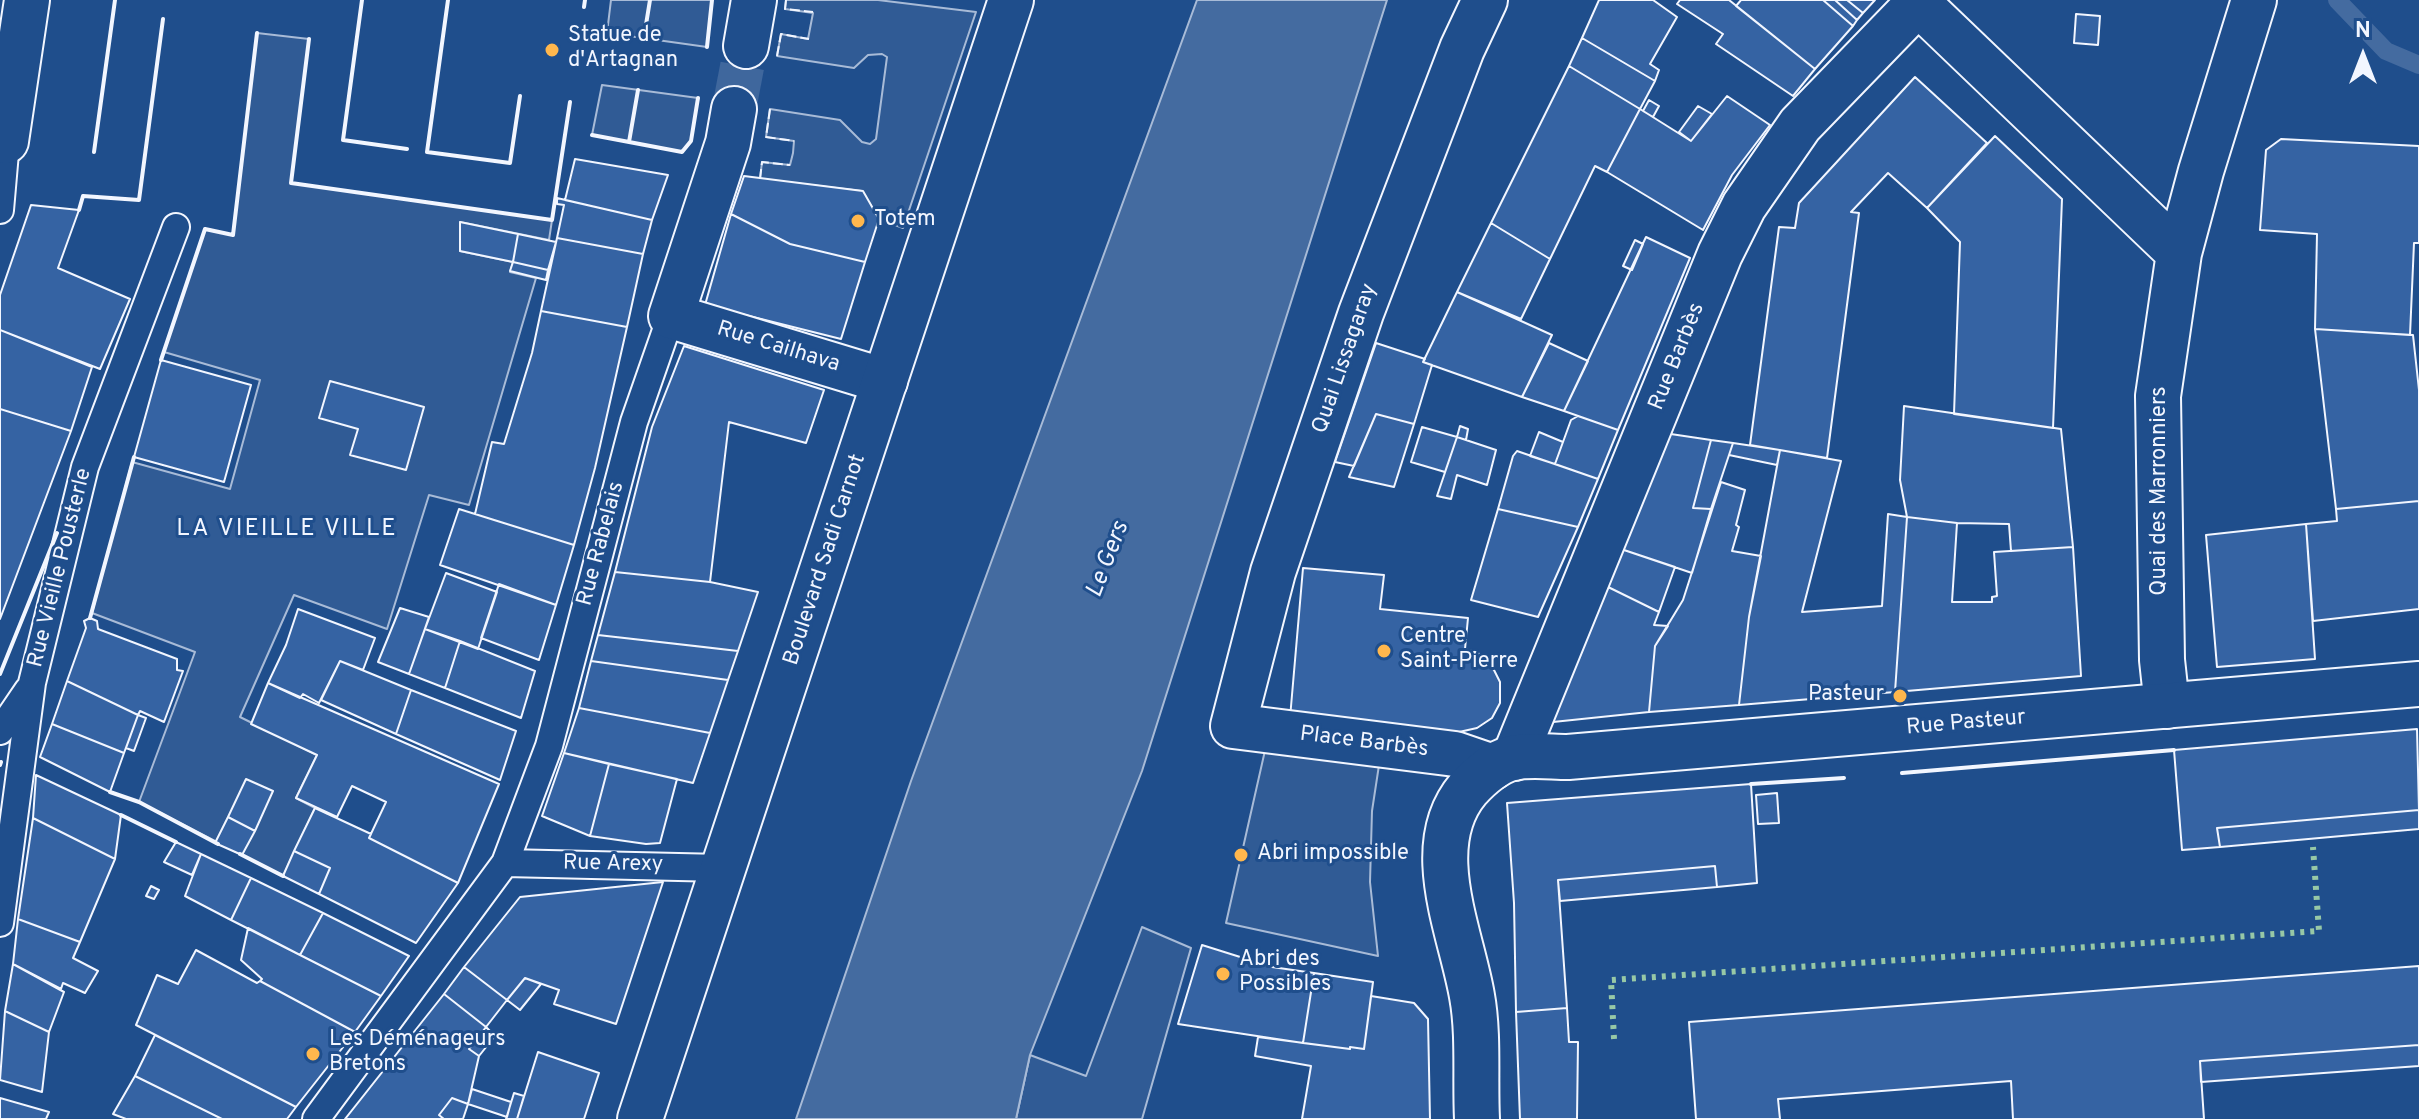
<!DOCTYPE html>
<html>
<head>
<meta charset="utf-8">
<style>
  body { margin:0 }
  #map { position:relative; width:2419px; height:1119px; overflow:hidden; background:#1f4e8c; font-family:Overpass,sans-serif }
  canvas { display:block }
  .north { position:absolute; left:2323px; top:16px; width:80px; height:80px; -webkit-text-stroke:6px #1f4e8c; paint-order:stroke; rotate:0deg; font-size:22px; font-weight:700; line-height:32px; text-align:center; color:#f2f6ff }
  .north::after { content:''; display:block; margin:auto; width:28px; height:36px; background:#f2f6ff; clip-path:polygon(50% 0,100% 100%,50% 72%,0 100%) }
</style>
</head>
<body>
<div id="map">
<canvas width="2419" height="1119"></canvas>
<div class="north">N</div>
</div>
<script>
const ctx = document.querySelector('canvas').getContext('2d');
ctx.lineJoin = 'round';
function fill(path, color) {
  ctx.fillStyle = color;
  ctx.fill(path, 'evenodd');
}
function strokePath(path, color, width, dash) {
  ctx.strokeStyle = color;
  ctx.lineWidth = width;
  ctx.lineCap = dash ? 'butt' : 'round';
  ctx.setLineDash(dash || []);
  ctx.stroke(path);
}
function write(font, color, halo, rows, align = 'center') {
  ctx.font = font + ' Overpass,sans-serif';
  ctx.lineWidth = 6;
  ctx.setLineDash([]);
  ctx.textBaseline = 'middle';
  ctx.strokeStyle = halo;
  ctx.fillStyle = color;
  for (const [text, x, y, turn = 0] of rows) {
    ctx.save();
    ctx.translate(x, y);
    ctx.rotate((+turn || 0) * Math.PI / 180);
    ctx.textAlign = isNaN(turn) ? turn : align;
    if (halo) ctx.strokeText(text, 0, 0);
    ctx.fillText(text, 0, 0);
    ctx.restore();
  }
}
const built = new Path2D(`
  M611 0H712L707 47 607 33Z
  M786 0H878L976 12 903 228 879 219 862 191 760 179 762 162 790 165 793 153 794 141 766 137 770 109 840 120 862 142 870 144 876 139 887 57 882 54 868 55 854 68 777 56 781 34 808 39 813 13 785 9Z
  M257 33 309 39 291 183 552 220 549 240 460 222V251L513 262 510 272 536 278 469 505 429 495 387 629 294 595 240 717 317 755 296 798 315 808 283 876 139 802 195 652 92 613 132 462 230 489 260 380 164 352 205 229 233 235Z
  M602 85 698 98 691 141 682 152 592 135Z
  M1266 746 1381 752 1372 811 1370 882 1378 956 1226 923Z
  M1142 927 1191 948 1142 1119H1016L1030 1055 1086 1076Z`);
fill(built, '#305b95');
strokePath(built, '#a8bbd7', 2);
const water = new Path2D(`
  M1197 0H1387L1142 771 1030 1055 1016 1119H796L911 781Z`);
fill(water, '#446ba0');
strokePath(water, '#a8bbd7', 2);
strokePath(new Path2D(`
  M2337 0 2386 51 2419 65`), '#446ba0', 18);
const building = new Path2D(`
  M1599 0H1653L1677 17 1650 64 1659 70 1655 81 1582 38Z
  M1680 0H1729L1815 69 1793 96 1716 44 1723 34 1677 4Z
  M1741 0H1823L1853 26 1815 69 1736 6Z
  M1823 0H1835L1857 20 1853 26Z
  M1835 0H1847L1863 13 1857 20Z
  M1847 0H1875L1863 13Z
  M2076 14 2100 16 2098 45 2074 43Z
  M1582 38 1655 81 1640 109 1569 66Z
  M1569 66 1640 109 1607 172 1595 166 1550 259 1491 223Z
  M1915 77 1987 143 1927 208 1888 173 1851 212 1859 213 1827 458 1750 445 1779 227 1795 228 1799 203Z
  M1727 96 1770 125 1732 175 1703 230 1607 172 1640 109 1691 141Z
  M1649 100 1659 106 1653 117 1643 111Z
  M1698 106 1712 114 1691 141 1679 132Z
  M1995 136 2062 199 2053 428 1954 414 1960 242 1927 208Z
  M2281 139 2419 146V243H2414L2410 335 2315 329 2317 234 2260 230 2266 150Z
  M575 159 668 175 652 220 565 200Z
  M744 176 863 191 879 219 865 262 790 244 731 214Z
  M557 198 652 220 643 254 557 238 564 205 557 204Z
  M31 205 79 210 58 268 130 299 100 369 0 330V295Z
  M731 214 790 244 865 262 841 339 705 305Z
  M460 222 518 234 513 262 460 251Z
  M1491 223 1550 259 1521 319 1457 292Z
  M518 234 556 242 548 270 513 262Z
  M1646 237 1690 258 1618 430 1564 411Z
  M557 238 643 254 627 327 541 311Z
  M1635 240 1643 244 1632 270 1623 266Z
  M513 262 548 270 546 280 510 271Z
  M1457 292 1552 335 1522 397 1423 362Z
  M541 311 627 327 595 468 574 545 475 514 492 442 504 444 532 353Z
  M2315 329 2413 335 2419 390V501L2336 509Z
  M0 330 92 367 71 431 0 409Z
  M1376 343 1425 359 1423 362 1432 365 1414 424 1376 414 1354 466 1335 462Z
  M1549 343 1588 361 1564 411 1522 397Z
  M684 346 824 390 806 443 729 422 710 582 615 572 652 427Z
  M161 360 251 385 224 482 134 457Z
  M330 381 424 407 406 470 350 455 358 429 319 418Z
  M1904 406 2061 429 2073 547 2011 551 2009 524 1957 523 1907 517 1900 480Z
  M0 409 71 431 0 619Z
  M1376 414 1414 424 1394 487 1349 477Z
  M1578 416 1618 430 1598 479 1555 464 1571 420Z
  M1460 426 1468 429 1466 440 1457 437Z
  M1422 427 1457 437 1445 472 1411 462Z
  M1539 432 1563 442 1555 464 1530 456Z
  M1664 433 1711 440 1693 508 1711 509 1692 573 1618 548Z
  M1457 437 1496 450 1487 485 1457 475 1451 499 1437 496Z
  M1711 440 1733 443 1711 509 1693 508Z
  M1733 443 1780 450 1777 465 1729 455Z
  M1780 450 1841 461 1802 612 1882 606 1888 514 1907 517 1895 692 1739 705 1749 617Z
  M1517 451 1598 479 1578 527 1498 509 1513 456Z
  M1721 482 1745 490 1736 525 1739 527 1732 551 1761 556 1749 617 1739 705 1649 712 1655 646 1683 600Z
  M2419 501V609L2313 621 2306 524 2337 521 2336 509Z
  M459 509 574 545 556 605 440 565Z
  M1498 509 1578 527 1538 617 1471 600Z
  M1907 517 1957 523 1952 602H1992V597L1997 596 1994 552 2073 547 2081 676 1895 692Z
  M2306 524 2315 659 2217 667 2206 535Z
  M1618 548 1675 567 1659 612 1604 585Z
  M1303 568 1384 575 1380 609 1468 618 1465 649 1478 653 1494 670 1500 682V703L1492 718 1477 728 1459 732 1290 718Z
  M615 572 710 582 758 592 738 651 598 635Z
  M446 573 497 592 478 649 425 629Z
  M499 584 556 605 539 660 481 638Z
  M1604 585 1659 612 1654 625 1668 626 1655 646 1649 712 1553 722Z
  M400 608 429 617 409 674 378 662Z
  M298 609 375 638 363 670 340 661 319 703 303 694 300 698 268 683 286 645Z
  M90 618 97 621 98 629 177 659V670L183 671 164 722 140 711 138 715 67 681 86 628 84 621Z
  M425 629 460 641 445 688 409 674Z
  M598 635 704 647 738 651 728 680 591 661Z
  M460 641 535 671 521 718 445 688Z
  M340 661 411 690 396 734 321 700Z
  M591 661 728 680 710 733 579 708Z
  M67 681 138 715 124 753 52 724Z
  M268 683 499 784 458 883 369 838 386 802 352 786 337 817 296 798 317 755 251 724Z
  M411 690 516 731 500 780 396 734Z
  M579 708 710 733 693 783 564 753Z
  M138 715 146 718 134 751 126 748Z
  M52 724 124 753 110 792 40 757Z
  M2417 729 2419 810 2217 828 2220 847 2182 850 2174 750Z
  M564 753 609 764 590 836 542 816Z
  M609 764 677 779 660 843 646 844 590 836Z
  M36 775 121 815 115 859 33 818Z
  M246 779 273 791 255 831 228 817Z
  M1751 784 1757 883 1717 887 1715 866 1558 880 1567 1008 1516 1012 1514 903 1507 803Z
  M1777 793 1779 823 1758 824 1756 795Z
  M315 808 371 834 369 838 458 883 416 943 319 894 330 868 294 851Z
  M2419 810V829L2220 847 2217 828Z
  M228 817 255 831 242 855 215 843Z
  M33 818 115 859 80 942 18 919Z
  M176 842 201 854 192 875 164 862Z
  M294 851 330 868 319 894 283 876Z
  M201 854 251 878 231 920 185 896Z
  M1715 866 1717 887 1560 901 1558 880Z
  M251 878 323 913 300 955 231 920Z
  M663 882 616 1024 554 1004 559 990 525 978 507 1000 464 967 520 897Z
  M151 886 159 890 154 899 146 896Z
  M323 913 409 956 381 996 300 955Z
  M18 919 80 942 73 958 98 971 85 993 63 983 61 989 13 964Z
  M248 928 300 955 381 996 355 1032 260 981 262 979 241 960Z
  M1202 945 1272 967 1314 973 1303 1043 1178 1024Z
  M196 950 257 983 260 981 355 1032 296 1107 136 1025 157 975 178 984Z
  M13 964 64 992 49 1032 5 1011Z
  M2419 966V1045L2200 1061 2204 1119H2013L2011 1081 1778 1099 1780 1119H1696L1689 1022Z
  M464 967 507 1000 486 1027 444 994Z
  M1314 973 1373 982 1364 1049 1350 1047V1049L1303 1043Z
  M525 978 541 984 520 1010 507 1000Z
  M444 994 486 1027 469 1049 479 1056 468 1104 452 1098 439 1115 444 1119H345Z
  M1371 996 1414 1003 1428 1019 1430 1119H1302L1311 1066 1255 1056 1258 1037 1350 1049V1047L1364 1049Z
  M1567 1008 1569 1042H1578L1577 1119H1520L1516 1012Z
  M5 1011 49 1032 42 1092 0 1080Z
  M486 1027 495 1036 479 1056 469 1049Z
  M155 1035 296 1107 287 1119H222L135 1076Z
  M2419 1045V1066L2201 1082 2200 1061Z
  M538 1052 599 1073 584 1119H517Z
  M135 1076 222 1119H126L113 1114Z
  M472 1089 511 1102 507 1117 468 1104Z
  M514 1093 524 1096 517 1119H506Z
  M0 1098 49 1112 46 1119H0Z
  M452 1098 468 1104 463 1119H444L439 1115Z`);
fill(building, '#3563a3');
strokePath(building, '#f2f6ff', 2);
strokePath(new Path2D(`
  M734 109 746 46`), '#3f679d', 44, [44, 22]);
const service = new Path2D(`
  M0 210 6 141
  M0 731 28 690
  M505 863 722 868
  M0 923 32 683 85 467 176 227
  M316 1119 505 863 549 746 634 422 671 316`);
const minor = new Path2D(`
  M1485 0 1462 49 1361 313 1273 572 1233 726 1455 754 1493 767
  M1918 3 2179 253
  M746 46 754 0
  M734 109 728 143 671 316 885 381
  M0 139 6 141 27 0
  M2167 706 2162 660 2158 396 2179 253 2201 171 2254 0
  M1514 758 1720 254 1744 206 1800 125 1921 0`);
const secondary = new Path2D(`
  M1477 1119C1475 1080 1479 1034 1472 996 1461 932 1420 846 1468 789 1480 776 1494 763 1512 758 1529 754 1551 757 1568 757L2419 684`);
const primary = new Path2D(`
  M640 1119 1011 0`);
strokePath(service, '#f2f6ff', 30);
strokePath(minor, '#f2f6ff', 48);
strokePath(secondary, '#f2f6ff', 48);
strokePath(primary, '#f2f6ff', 48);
strokePath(service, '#1f4e8c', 26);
strokePath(minor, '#1f4e8c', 44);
strokePath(secondary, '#1f4e8c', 44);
strokePath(primary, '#1f4e8c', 44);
strokePath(new Path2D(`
  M1614 1039 1611 980 2319 931 2313 847`), '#97c8a6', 6, [4, 6]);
strokePath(new Path2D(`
  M786 0 785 9 813 12
  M777 56 781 34 809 39
  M770 109 766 137 794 141
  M760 179 762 162 790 165`), '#f2f6ff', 2, [10, 4]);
strokePath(new Path2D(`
  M362 0 343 140 407 149
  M448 0 427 152 510 163 520 96
  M584 7 585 0
  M644 37 650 0
  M309 39 291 183 552 220 570 102
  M707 47 712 0
  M592 135 682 152 691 141 698 98
  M629 142 638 90
  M94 152 115 0
  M79 210 83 196 139 200 163 19
  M161 360 205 229 233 235 257 33
  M90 618 134 457
  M0 674 57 533
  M0 765 1 762
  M1902 773 2174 750
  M1751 784 1844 778
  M110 792 139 802 218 844
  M121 815 176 842
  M240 854 283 876`), '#f2f6ff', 4);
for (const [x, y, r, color] of [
  [552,50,8,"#ffb74d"],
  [858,221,8,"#ffb74d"],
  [1384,651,8,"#ffb74d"],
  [1900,696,8,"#ffb74d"],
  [1241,855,8,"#ffb74d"],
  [1223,974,8,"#ffb74d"],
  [313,1054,8,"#ffb74d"]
]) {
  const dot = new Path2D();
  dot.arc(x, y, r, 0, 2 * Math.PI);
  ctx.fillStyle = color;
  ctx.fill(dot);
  strokePath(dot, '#1f4e8c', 3);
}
write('22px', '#f2f6ff', '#1f4e8c', [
  ["Statue de",568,37],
  ["d'Artagnan",568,62],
  ["Totem",874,221],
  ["Centre",1400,638],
  ["Saint-Pierre",1400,663],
  ["Pasteur",1884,696,"right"],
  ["Abri impossible",1257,855],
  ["Abri des",1239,961],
  ["Possibles",1239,986],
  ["Les Déménageurs",329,1041],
  ["Bretons",329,1066]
], 'left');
write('22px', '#f2f6ff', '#1f4e8c', [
  ["Rue Cailhava",778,348,17],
  ["Rue Barbès",1678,357,-68],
  ["Quai Lissagaray",1346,359,-71],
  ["Quai des Marronniers",2161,491,-90],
  ["Rue Rabelais",602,544,-75],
  ["Boulevard Sadi Carnot",826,560,-72],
  ["Rue Vieille Pousterle",61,568,-76],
  ["Rue Pasteur",1966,724,-5],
  ["Place Barbès",1364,743,7],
  ["Rue Arexy",613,865,1]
]);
ctx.letterSpacing = '2px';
write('24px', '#f2f6ff', '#1f4e8c', [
  ["LA VIEILLE VILLE",287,530]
]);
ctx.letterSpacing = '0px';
write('italic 24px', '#f2f6ff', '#1f4e8c', [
  ["Le Gers",1109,560,-69]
]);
</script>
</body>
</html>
